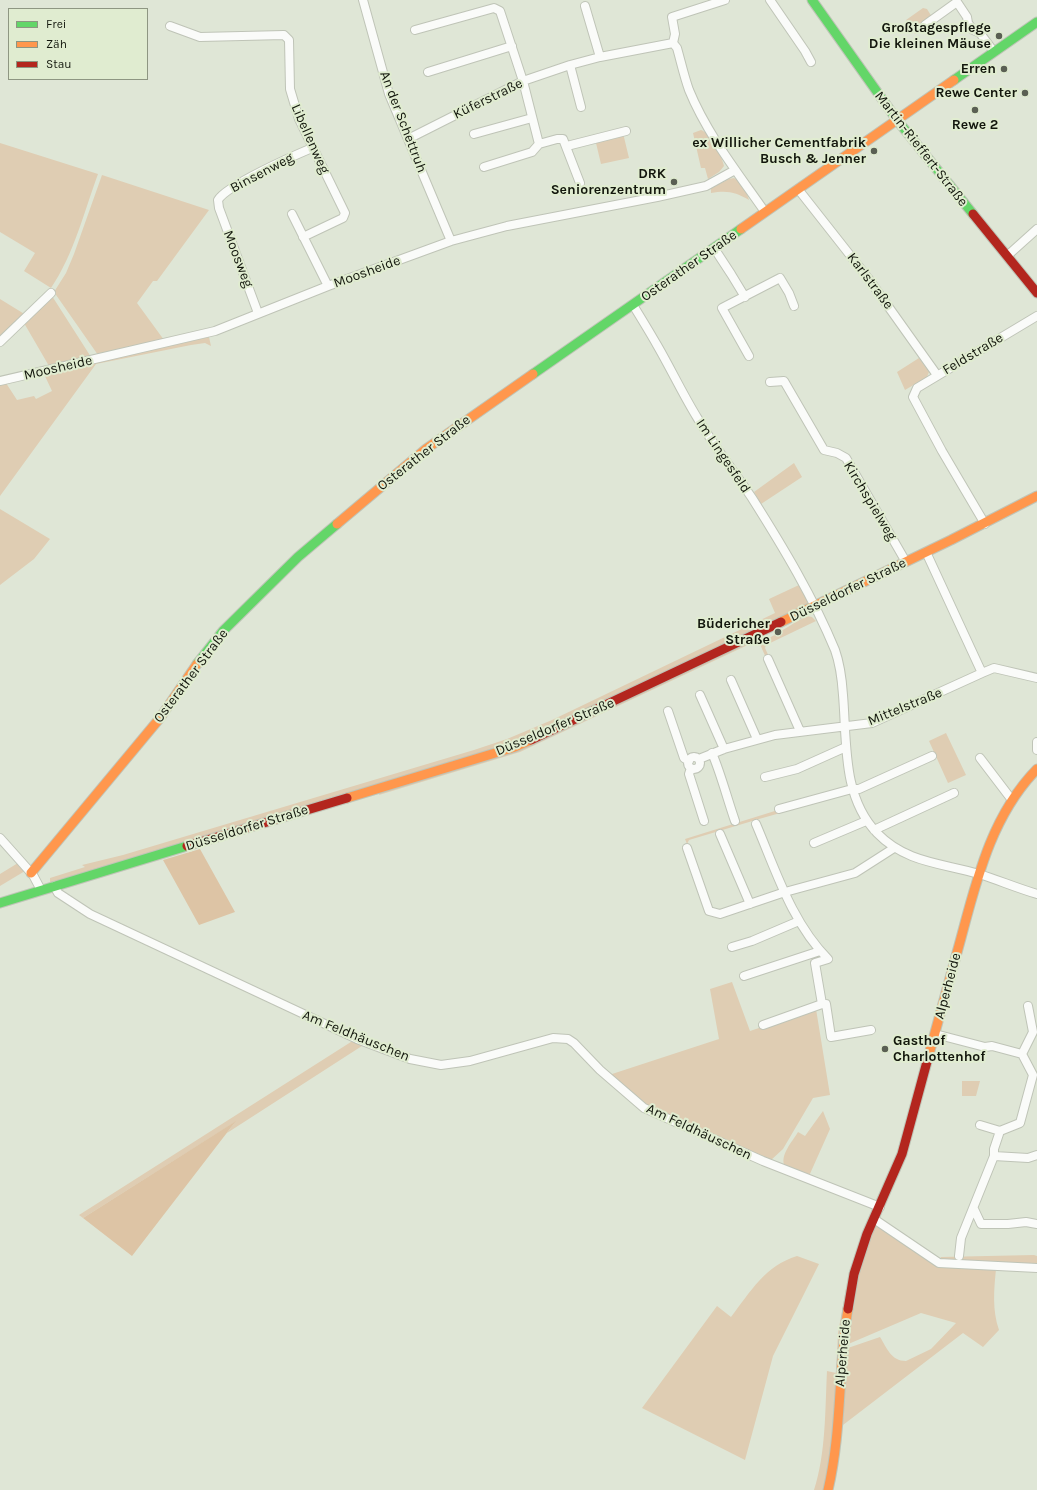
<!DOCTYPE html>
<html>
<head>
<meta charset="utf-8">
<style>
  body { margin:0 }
  #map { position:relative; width:1037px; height:1490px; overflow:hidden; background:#dfe6d6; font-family:Karla,sans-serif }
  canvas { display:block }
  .legend { position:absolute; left:8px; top:8px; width:140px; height:72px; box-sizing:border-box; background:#e0ecd0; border:1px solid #8e9682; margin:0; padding:5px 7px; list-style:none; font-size:12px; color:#12160c }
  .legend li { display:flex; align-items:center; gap:8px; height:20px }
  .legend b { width:20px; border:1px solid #8e9682 }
</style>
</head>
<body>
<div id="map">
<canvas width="1037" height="1490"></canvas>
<ul class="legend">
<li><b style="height:5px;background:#63d668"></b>Frei</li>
<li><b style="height:5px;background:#ff974d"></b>Zäh</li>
<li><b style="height:5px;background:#b3261e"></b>Stau</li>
</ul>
</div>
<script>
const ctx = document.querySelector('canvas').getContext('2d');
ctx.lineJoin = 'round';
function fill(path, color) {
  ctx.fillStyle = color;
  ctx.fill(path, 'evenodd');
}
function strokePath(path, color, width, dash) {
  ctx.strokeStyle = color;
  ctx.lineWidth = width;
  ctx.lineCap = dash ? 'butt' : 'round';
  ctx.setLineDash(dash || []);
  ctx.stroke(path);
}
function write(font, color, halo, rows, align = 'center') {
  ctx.font = font + ' Karla,sans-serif';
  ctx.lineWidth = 4;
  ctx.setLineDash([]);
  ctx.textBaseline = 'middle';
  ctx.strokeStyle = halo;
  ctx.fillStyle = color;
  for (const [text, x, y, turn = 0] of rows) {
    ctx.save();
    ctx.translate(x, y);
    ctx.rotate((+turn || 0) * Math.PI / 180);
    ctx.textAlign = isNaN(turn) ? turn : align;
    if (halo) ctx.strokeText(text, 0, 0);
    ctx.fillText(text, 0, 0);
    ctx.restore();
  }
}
fill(new Path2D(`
  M923 8 927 9 932 17 926 27 915 34 906 20Z
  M701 130C710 133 722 156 724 166L719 172 708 179 705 168H701L693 133Z
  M623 133 629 158 601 164 596 143 601 142V139Z
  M0 143 98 174C84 212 74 254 51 288L24 271 35 253 0 232Z
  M102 175 209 210 157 281H153L137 303 164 340 98 355 54 292 66 273 74 254Z
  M734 178C741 182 747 192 749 200 736 192 727 190 711 193V188L729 179Z
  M52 296 91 357 49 366 24 323Z
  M0 299 26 315 0 339Z
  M209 337 211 346 205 343 191 345 96 364 0 496V384L6 383 17 400 34 396 36 399 52 391 44 374Z
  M919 358 929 372 927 377 905 390 897 372Z
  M794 463 802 477 761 504 754 492Z
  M0 509 50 539 34 559 0 585Z
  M799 585 807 599V604L521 740 50 883V878L85 867 82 865 123 855 474 750 507 739 552 720 775 613 769 599Z
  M807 616 812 617 816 621 766 645 765 648 770 659 767 660 759 642 752 643 520 752 379 795 380 792 497 757 754 640 768 637 769 638C783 631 794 622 807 616Z
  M946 733 966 775 948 783 929 741Z
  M844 795 759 819 689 840 687 844 685 839 778 810Z
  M18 863 25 871 0 886V874Z
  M732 982 750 1031 816 1009 830 1095 813 1098 783 1149 770 1161 645 1106 609 1075 719 1039 710 989Z
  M354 1040 365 1044 227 1133 235 1122 83 1218 79 1215Z
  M962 1081H980L976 1096H962Z
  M823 1111 830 1129 809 1176 785 1167C779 1156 792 1142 798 1132L805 1136Z
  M878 1225 926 1258 996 1269C994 1289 992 1310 999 1330L983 1347 963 1333 843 1425 845 1349 880 1337C887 1348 891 1361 906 1361L931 1349 956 1323 921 1313 846 1345 857 1272 874 1227Z
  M866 1230 825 1490H814C826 1453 825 1410 827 1371L836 1373 838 1333 846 1289Z
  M1034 1255 1037 1256V1266L948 1261 940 1259 941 1257Z
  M797 1256 819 1264 773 1356 745 1460 642 1408 717 1306 731 1317C751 1291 765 1266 797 1256Z`), '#dfcdb3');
fill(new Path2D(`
  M200 849 235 912 199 925 163 860Z
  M236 1121 132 1256 83 1218Z`), '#ddc4a5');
const street = new Path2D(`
  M363 0 389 94 451 241
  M770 0 805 51 811 62
  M585 6 600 57
  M925 25 957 2 967 17 968 23 973 30 980 33 994 52
  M170 26 200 37 284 35 289 40 290 89 299 119 345 213 343 218 303 237
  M415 30 494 8 500 11 523 81 539 144 532 152 484 167
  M673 43 675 34 672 17 725 0
  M570 65 581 107
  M428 72 512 46
  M474 134 532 118
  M408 139 523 81 570 65 600 57 673 43 677 48C681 62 684 76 689 90 707 134 738 173 765 212
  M539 144 557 139H563L580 183
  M567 146 626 131
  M798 189 868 278 937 375
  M292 214 328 286
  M714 248 731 274 745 297
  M1007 256 1037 229
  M633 305C641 318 649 331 657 345 671 369 683 395 698 419 714 446 734 471 752 498 783 547 813 597 835 650 840 664 842 680 843 695 847 742 842 797 877 833 906 863 942 863 979 874 998 880 1017 888 1037 894
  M258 313 219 208 218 200C227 185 293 156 312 148
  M0 342 51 293
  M749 356 722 308 780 278 789 293 794 306
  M0 381 215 331 328 286 451 241 507 226 657 197 706 186 735 170
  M770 382 784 381 824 450 837 453 846 458 906 562
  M985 524 942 451 913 397 917 388 1037 316
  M768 659 800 731
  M982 673 994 668 1037 678
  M731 680 757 739
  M700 695 724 749
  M668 711 684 758 689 761
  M1037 742V750
  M712 753C721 774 727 798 735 821
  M688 763a6 6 0 1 1 12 0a6 6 0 1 1-12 0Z
  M980 758 1012 800
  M699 759 724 749 775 735 872 723 982 673 926 552
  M691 768 689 774 704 821
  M765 777 797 769 846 747
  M779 809 852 789H859L932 756
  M756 824C776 871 792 923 828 959L815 963 822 1004 763 1025
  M874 830 954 793
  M720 834 750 904
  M0 838 33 875 41 890
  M814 843 866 821
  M687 848 709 911 720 914 785 892 855 873 894 848
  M54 886 58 893 90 914 357 1039 410 1059 441 1065 470 1061 553 1038 568 1039 574 1043 600 1070 644 1108 763 1161 880 1207
  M732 947 752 941 799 921
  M744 976 820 951
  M822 1004H826L831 1037 871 1030
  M935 1034 985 1047 992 1046 1022 1054 1033 1075 1020 1123 1000 1131 994 1149V1156L961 1238 959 1256
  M1022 1054 1033 1032 1028 1006
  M980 1125 1000 1131
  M994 1156 1028 1158 1037 1155
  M974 1209 981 1224H1008L1026 1222 1037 1224
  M874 1219 939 1263 1037 1268`);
const fast = new Path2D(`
  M812 0 897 120 973 214
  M954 80 1037 22
  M533 374 741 229
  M197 664 223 631 298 557 337 524
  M0 903 187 846`);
const slow = new Path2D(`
  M741 229 954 80
  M337 524 426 449 533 374
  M781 622 951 540 1037 496
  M347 798 515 747 531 740
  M31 873 160 718 197 664
  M928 1058C939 1018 950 978 961 938 977 878 992 815 1037 769
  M828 1490C842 1431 838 1369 848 1309`);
const jam = new Path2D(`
  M973 214 1037 293
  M531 740 781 622
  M187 846 347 798
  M848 1309 854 1274 867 1234 902 1154 928 1058`);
strokePath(street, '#bfc4b7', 10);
strokePath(fast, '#bfc4b7', 11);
strokePath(slow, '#bfc4b7', 11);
strokePath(jam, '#bfc4b7', 11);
strokePath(street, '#fafbf9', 8);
strokePath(fast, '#63d668', 9);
strokePath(slow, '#ff974d', 9);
strokePath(jam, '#b3261e', 9);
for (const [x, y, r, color] of [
  [999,36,4,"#5a5f53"],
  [1004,69,4,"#5a5f53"],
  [1025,93,4,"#5a5f53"],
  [975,110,4,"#5a5f53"],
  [874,151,4,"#5a5f53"],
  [674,182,4,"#5a5f53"],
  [778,632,4,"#5a5f53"],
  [885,1049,4,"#5a5f53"]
]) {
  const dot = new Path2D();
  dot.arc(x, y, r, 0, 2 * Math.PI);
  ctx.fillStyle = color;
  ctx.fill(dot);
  strokePath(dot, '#e0ecd0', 1.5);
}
write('bold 14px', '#12160c', '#e0ecd0', [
  ["Großtagespflege",991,28],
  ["Die kleinen Mäuse",991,44],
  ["Erren",996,69],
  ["Rewe Center",1017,93],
  ["Rewe 2",975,125,"center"],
  ["ex Willicher Cementfabrik",866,143],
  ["Busch & Jenner",866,159],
  ["DRK",666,174],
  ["Seniorenzentrum",666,190],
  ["Büdericher",770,624],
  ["Straße",770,640],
  ["Gasthof",893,1041,"left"],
  ["Charlottenhof",893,1057,"left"]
], 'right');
write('14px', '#12160c', '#e0ecd0', [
  ["Küferstraße",488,99,-26],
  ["An der Schettruh",403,122,69],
  ["Libellenweg",310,139,66],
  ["Martin-Rieffert-Straße",921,149,52],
  ["Binsenweg",262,173,-28],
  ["Moosweg",238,259,69],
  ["Osterather Straße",689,266,-35],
  ["Moosheide",367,272,-20],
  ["Karlstraße",870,281,53],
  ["Feldstraße",973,354,-31],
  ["Moosheide",58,368,-13],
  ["Osterather Straße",424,453,-38],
  ["Im Lingesfeld",723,456,56],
  ["Kirchspielweg",870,501,59],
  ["Düsseldorfer Straße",848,590,-26],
  ["Osterather Straße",191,676,-53],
  ["Mittelstraße",905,707,-22],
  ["Düsseldorfer Straße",555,727,-23],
  ["Düsseldorfer Straße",247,828,-17],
  ["Alperheide",948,986,-75],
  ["Am Feldhäuschen",356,1036,22],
  ["Am Feldhäuschen",699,1132,25],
  ["Alperheide",843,1353,-85]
]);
</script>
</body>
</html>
